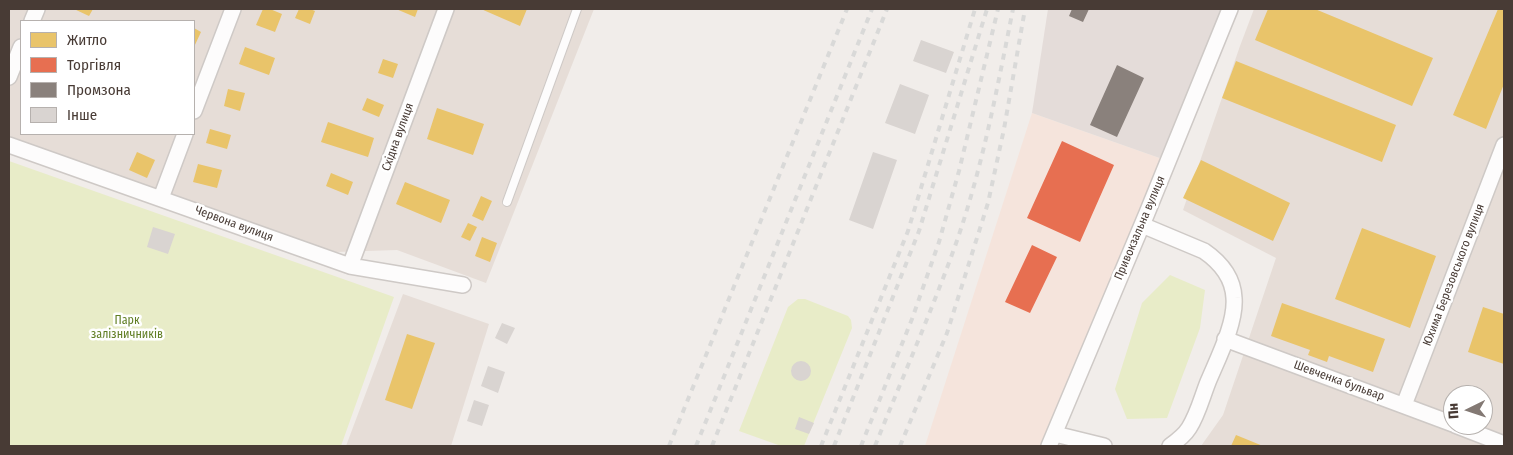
<!DOCTYPE html>
<html>
<head>
<meta charset="utf-8">
<style>
  body { margin:0 }
  #map { position:relative; width:1513px; height:455px; overflow:hidden; background:#f1edea; font-family:"Fira Sans Condensed",sans-serif }
  canvas { display:block }
  .frame { position:absolute; inset:0; border:10px solid #483b35; pointer-events:none }
  .legend { position:absolute; left:20px; top:20px; width:175px; height:115px; box-sizing:border-box; background:#fff; border:1px solid #b6b1ae; margin:0; padding:6px 9px; list-style:none; font-size:15px; color:#483b35 }
  .legend li { display:flex; align-items:center; gap:10px; height:25px }
  .legend b { width:25px; border:1px solid #b6b1ae }
  .north { position:absolute; left:1443px; top:385px; width:50px; height:50px; box-sizing:border-box; background:#fff; border:1px solid #b6b1ae; border-radius:50%; rotate:266deg; font-size:14px; font-weight:700; line-height:20px; text-align:center; color:#483b35 }
  .north::after { content:''; display:block; margin:auto; width:18px; height:22px; background:#837974; clip-path:polygon(50% 0,100% 100%,50% 72%,0 100%) }
</style>
</head>
<body>
<div id="map">
<canvas width="1513" height="455"></canvas>
<div class="frame"></div>
<ul class="legend">
<li><b style="height:14px;background:#e9c46a"></b>Житло</li>
<li><b style="height:14px;background:#e76f51"></b>Торгівля</li>
<li><b style="height:14px;background:#8a817c"></b>Промзона</li>
<li><b style="height:14px;background:#d9d4d1"></b>Інше</li>
</ul>
<div class="north">Пн</div>
</div>
<script>
const ctx = document.querySelector('canvas').getContext('2d');
ctx.lineJoin = 'round';
function fill(path, color) {
  ctx.fillStyle = color;
  ctx.fill(path, 'evenodd');
}
function strokePath(path, color, width, dash) {
  ctx.strokeStyle = color;
  ctx.lineWidth = width;
  ctx.lineCap = dash ? 'butt' : 'round';
  ctx.setLineDash(dash || []);
  ctx.stroke(path);
}
function write(font, color, halo, rows, align = 'center') {
  ctx.font = font + ' "Fira Sans Condensed",sans-serif';
  ctx.lineWidth = 5;
  ctx.setLineDash([]);
  ctx.textBaseline = 'middle';
  ctx.strokeStyle = halo;
  ctx.fillStyle = color;
  for (const [text, x, y, turn = 0] of rows) {
    ctx.save();
    ctx.translate(x, y);
    ctx.rotate((+turn || 0) * Math.PI / 180);
    ctx.textAlign = isNaN(turn) ? turn : align;
    if (halo) ctx.strokeText(text, 0, 0);
    ctx.fillText(text, 0, 0);
    ctx.restore();
  }
}
fill(new Path2D(`
  M9 9H594L486 283 397 250 336 252 9 140ZM21 21H194V134H21Z
  M1254 9H1504V446H1201L1223 415 1276 258 1183 210 1240 46ZM1453 395H1483V425H1453Z
  M403 294 489 324 451 446H346Z`), '#e6ddd7');
fill(new Path2D(`
  M1032 113 1168 161 1049 446H925Z`), '#f5e4dc');
fill(new Path2D(`
  M1048 9H1230L1168 161 1032 113Z`), '#e4dcd9');
fill(new Path2D(`
  M9 161 394 297 341 446H9Z
  M1170 275 1205 290 1200 328 1167 418 1127 419 1115 389 1142 303Z
  M798 299H805L848 316 851 320 852 328 804 446H781L739 431 788 307Z`), '#e8ecc8');
fill(new Path2D(`
  M74 9H93L89 16Z
  M263 9H270L282 14 275 32 256 25Z
  M299 9H310L315 11 310 24 295 18Z
  M396 9H418L415 17Z
  M481 9H527L520 26Z
  M1268 9H1315L1433 58 1412 106 1255 40Z
  M1498 9H1504V84L1486 129 1453 115Z
  M194 28 201 32 194 47Z
  M245 47 275 58 269 75 239 64Z
  M383 59 398 64 393 78 378 73Z
  M1236 61 1396 125 1382 162 1222 98Z
  M228 89 245 93 240 111 224 106Z
  M367 98 384 105 379 117 362 110Z
  M437 108 484 124 473 155 427 139Z
  M328 122 374 138 368 157 321 142Z
  M210 129 231 135 227 149 206 143Z
  M137 152 155 160 147 178 129 170Z
  M1201 160 1290 203 1273 241 1183 198Z
  M198 164 222 170 217 188 193 182Z
  M331 173 353 182 348 195 326 186Z
  M405 182 450 200 441 223 396 204Z
  M481 196 492 201 483 221 472 216Z
  M468 223 477 227 470 241 461 237Z
  M1362 228 1436 256 1410 328 1335 299Z
  M482 237 497 243 490 262 475 256Z
  M1282 303 1385 339 1373 372 1329 356 1327 362 1308 355 1310 350 1271 336Z
  M1483 307 1504 314V364L1468 352Z
  M407 334 435 343 412 409 385 400Z
  M1236 435 1263 446H1231Z`), '#e9c46a');
fill(new Path2D(`
  M1062 141 1114 165 1080 242 1027 218Z
  M1032 245 1057 257 1030 313 1005 302Z`), '#e76f51');
fill(new Path2D(`
  M1072 9H1089L1083 22 1069 16Z
  M1117 65 1144 78 1117 137 1090 125Z`), '#8a817c');
fill(new Path2D(`
  M921 40 954 52 946 73 913 61Z
  M900 84 929 95 915 134 885 123Z
  M873 152 897 160 873 229 849 220Z
  M153 227 175 234 168 254 147 247Z
  M502 323 515 328 507 344 495 338Z
  M791 371a10 10 0 1 1 20 0a10 10 0 1 1-20 0Z
  M488 366 505 372 498 393 481 386Z
  M474 400 489 405 482 426 467 421Z
  M799 417 814 423 809 434 795 429Z`), '#d9d4d1');
const lane = new Path2D(`
  M507 202 577 9`);
const street = new Path2D(`
  M32 21 37 9
  M9 77 21 47
  M194 111 233 9
  M9 145 350 266 463 285
  M161 198 185 134
  M1142 225 1204 251C1220 262 1233 277 1234 298 1236 323 1218 358 1208 382 1202 397 1198 414 1189 428 1184 436 1177 441 1170 446
  M350 266 446 9
  M1225 339 1453 424
  M1404 405 1504 145
  M1455 425 1504 444
  M1055 434 1104 446
  M1049 446 1147 213 1230 9`);
strokePath(lane, '#cec9c6', 10);
strokePath(street, '#cec9c6', 18);
strokePath(lane, '#fdfcfc', 8);
strokePath(street, '#fdfcfc', 15);
strokePath(new Path2D(`
  M669 446 847 9
  M696 446 872 9
  M712 446 887 9
  M821 446 908 231 975 9
  M834 446 919 231 987 9
  M861 446 912 319 939 242 959 171 998 9
  M875 446C901 381 930 315 954 249 982 171 997 89 1013 9
  M900 446 947 333 988 203 1004 129 1025 9`), '#d9d9d8', 4, [6, 6]);
write('12px', '#483b35', '#fff', [
  ["Східна вулиця",398,137,-70],
  ["Червона вулиця",234,224,20],
  ["Привокзальна вулиця",1140,228,-67],
  ["Юхима Березовського вулиця",1454,275,-69],
  ["Шевченка бульвар",1339,381,20]
]);
write('12px', '#607e24', '#fff', [
  ["Парк",127,321],
  ["залізничників",127,335]
]);
</script>
</body>
</html>
